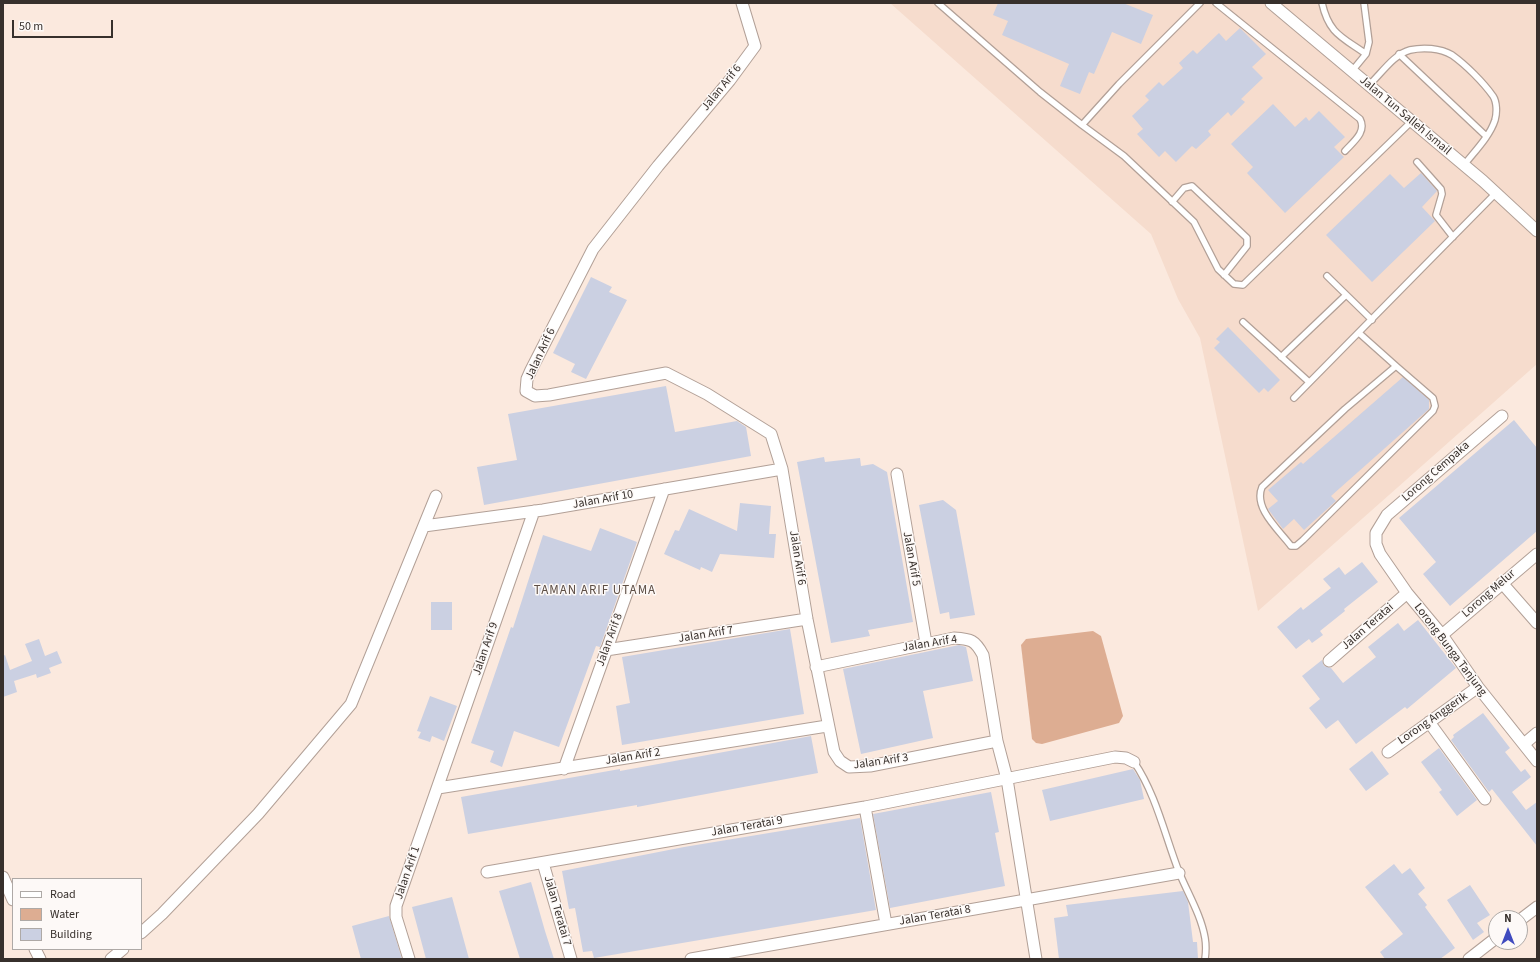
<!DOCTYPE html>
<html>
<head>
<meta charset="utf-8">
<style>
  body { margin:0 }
  #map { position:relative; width:1540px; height:962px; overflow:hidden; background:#fbe9de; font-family:"Source Sans 3",sans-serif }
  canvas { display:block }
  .frame { position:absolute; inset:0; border:4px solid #37302c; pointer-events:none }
  .legend { position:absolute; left:12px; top:878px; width:130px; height:72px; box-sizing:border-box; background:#fdf9f7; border:1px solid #aea9a6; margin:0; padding:5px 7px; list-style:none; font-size:12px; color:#37302c }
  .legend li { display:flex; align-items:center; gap:8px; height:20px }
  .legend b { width:20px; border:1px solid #aea9a6 }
  .north { position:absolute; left:1488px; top:910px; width:40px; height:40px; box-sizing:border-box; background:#fdf9f7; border:1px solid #aea9a6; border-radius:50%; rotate:0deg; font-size:11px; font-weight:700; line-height:16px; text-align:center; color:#37302c }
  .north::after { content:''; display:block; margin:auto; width:14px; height:18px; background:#404bbf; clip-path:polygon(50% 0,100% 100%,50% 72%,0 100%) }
  .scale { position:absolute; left:12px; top:20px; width:101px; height:18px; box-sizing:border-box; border:2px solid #37302c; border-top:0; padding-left:5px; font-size:12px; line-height:14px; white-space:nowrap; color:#37302c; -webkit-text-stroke:3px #fdf9f7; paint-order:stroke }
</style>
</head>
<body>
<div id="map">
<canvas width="1540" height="962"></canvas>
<div class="frame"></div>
<ul class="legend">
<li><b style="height:5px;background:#fff"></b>Road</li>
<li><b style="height:11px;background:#ddad92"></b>Water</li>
<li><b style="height:11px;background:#cbd0e2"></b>Building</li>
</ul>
<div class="north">N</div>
<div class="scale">50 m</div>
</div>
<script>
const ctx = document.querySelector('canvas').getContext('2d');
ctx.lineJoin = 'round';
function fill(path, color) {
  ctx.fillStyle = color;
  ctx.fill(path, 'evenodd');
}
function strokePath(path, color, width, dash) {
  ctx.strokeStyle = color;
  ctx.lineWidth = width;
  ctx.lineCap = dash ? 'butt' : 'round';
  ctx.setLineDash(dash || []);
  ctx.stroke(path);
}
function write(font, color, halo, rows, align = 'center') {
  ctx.font = font + ' "Source Sans 3",sans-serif';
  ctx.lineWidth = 3;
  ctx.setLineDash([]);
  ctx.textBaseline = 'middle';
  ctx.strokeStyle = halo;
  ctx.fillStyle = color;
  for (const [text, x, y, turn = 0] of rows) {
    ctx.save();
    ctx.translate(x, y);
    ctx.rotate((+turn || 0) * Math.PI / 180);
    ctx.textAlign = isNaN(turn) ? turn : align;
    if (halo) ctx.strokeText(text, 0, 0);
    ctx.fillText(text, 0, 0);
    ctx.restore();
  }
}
fill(new Path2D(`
  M890 3H1537V364L1258 611 1200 338 1178 299 1151 234Z`), '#f6dccd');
fill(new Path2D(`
  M1093 631 1101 636 1123 716 1119 723 1042 744 1036 743 1032 739 1021 645 1026 639Z`), '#ddad92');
fill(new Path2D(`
  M998 3H1123L1153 15 1141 44 1112 32 1094 74 1089 72 1080 94 1060 86 1069 64 1002 35 1008 21 993 15Z
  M1240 28 1266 54 1252 67 1263 78 1241 99 1245 102 1231 116 1228 112 1208 131 1211 135 1196 149 1192 146 1176 162 1165 151 1159 157 1137 134 1143 129 1132 116 1149 100 1145 96 1159 82 1163 86 1183 68 1179 63 1193 50 1197 54 1219 33 1226 41Z
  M1273 104 1295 127 1306 117 1309 121 1319 111 1345 137 1334 147 1344 157 1285 213 1247 173 1253 167 1231 144Z
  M1421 173 1437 191 1422 207 1435 221 1372 282 1326 235 1390 174 1404 188Z
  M591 277 612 287 609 292 627 300 586 379 571 372 575 364 553 353Z
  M1228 327 1280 380 1268 392 1264 388 1259 393 1214 348 1220 342 1216 339Z
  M1403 377 1429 400V409L1331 496 1336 501 1304 530 1294 519 1283 529 1268 509 1278 501 1268 490 1301 462 1303 464Z
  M666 386 675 432 737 421 746 427 751 456 484 505 477 467 517 460 508 414Z
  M1514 420 1537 448V531L1450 606 1423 574 1436 562 1399 518Z
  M824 457 825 462 860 458 861 466 873 464 887 472 913 622 868 630 870 636 831 643 797 462Z
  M943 500 956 510 975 615 950 619 949 612 940 614 919 505Z
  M740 503 771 506 769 534H776L774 558 720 554 712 572 701 567 700 570 664 554 675 530 679 531 689 509 737 531Z
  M600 528 637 542 600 647 596 646 559 747 514 731 502 767 490 762 494 751 471 743 511 627 513 628 543 535 591 551Z
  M1362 562 1378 582 1344 609 1345 611 1320 631 1323 635 1312 643 1309 639 1296 649 1277 627 1301 607 1303 610 1331 588 1323 579 1339 567 1345 575Z
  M431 602H452V630H431Z
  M1418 620 1456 668 1407 709 1405 707 1356 744 1338 720 1326 729 1309 708 1320 699 1302 676 1322 660 1324 666 1331 668 1343 683 1376 657 1368 647 1398 623 1404 631Z
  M790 629 804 714 622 745 616 706 630 703 622 657Z
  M39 639 45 656 57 651 62 663 49 668 51 673 37 678 36 674 14 681 17 692 3 697V656L5 655 10 670 32 661 25 644Z
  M959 645 966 647 973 681 923 691 933 738 861 754 843 669Z
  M430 696 457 706 444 741 432 736 430 742 418 738 421 732 417 731Z
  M1483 713 1510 748 1505 752 1521 772 1525 769 1531 777 1512 792 1526 810 1537 802V846L1492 789 1489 792 1451 740 1454 737 1453 735Z
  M811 736 818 773 637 807V805L468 834 461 797 620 769V771Z
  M1439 748 1477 800 1457 816 1439 792 1442 790 1421 762Z
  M1372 751 1389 774 1366 791 1349 769Z
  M1133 769 1140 780 1144 799 1050 821 1042 790Z
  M991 792 999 832 995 833 1005 886 890 908 873 814Z
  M860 818 876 910 594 958 592 951 583 952 575 908 569 909 562 871 684 847Z
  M1394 864 1402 874 1410 868 1425 888 1418 894 1427 905 1425 907 1455 948 1440 959H1385L1380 952 1403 934 1365 887Z
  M531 882 545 931 554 959H520L499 891Z
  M1470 885 1490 915 1477 923 1484 932 1473 940 1447 900Z
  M1183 891 1188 902 1193 942H1197L1198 959H1059L1054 918 1068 916 1066 905Z
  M452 897 469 959H426L412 907Z
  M389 916 402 959H361L352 926Z`), '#cbd0e2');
const lane = new Path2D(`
  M938 3 1040 92 1082 125
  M1200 3 1119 84 1082 125 1124 156 1194 222 1218 269 1234 284 1243 285 1412 121
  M1216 3 1360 119C1367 132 1353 142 1345 151
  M1322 3C1329 34 1342 37 1366 54
  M1399 54 1486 136
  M1352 71 1366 54 1369 42 1364 3
  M1369 85C1381 74 1394 54 1410 50 1423 47 1440 48 1452 55 1466 65 1483 82 1493 96 1497 102 1497 113 1495 120 1490 136 1475 151 1464 165
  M1417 162 1441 189 1442 194 1436 215 1453 237
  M1172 202 1184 188 1192 186 1247 238V246L1224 275
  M1327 276 1372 320
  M1243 322 1309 382
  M1359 333 1396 366
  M1281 357 1346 295
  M1396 366 1433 398 1435 406 1433 411 1303 540 1296 546H1291C1279 530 1253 508 1262 487L1345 409Z
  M1294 398 1496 193
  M1134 762C1156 794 1165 836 1179 872 1188 894 1201 915 1205 938 1206 944 1206 952 1205 959`);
const street = new Path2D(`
  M742 3 755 46 730 80 658 166 593 249 531 370 527 379 526 391 535 396 549 395 666 373 707 394 771 434 782 469 807 619 834 752 840 761 849 767 870 766 997 741
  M1271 3 1483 181 1537 231
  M1502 416 1387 515 1376 533V544L1380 554 1407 593 1442 635 1478 687 1537 761
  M897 474 926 643
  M424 526 543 510 782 469
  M1502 583 1537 623
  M1442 635 1537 554
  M606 650 807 619
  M1329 661 1407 593
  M816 667 954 638C971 639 975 640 983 655L997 741 1007 779 1036 959
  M1429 722 1485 799
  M1524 744 1537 733
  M1388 752 1478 687
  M564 769 664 489
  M438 788 827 726
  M865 807 886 924
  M543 863 571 959
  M487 872 865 807 1115 757 1126 758 1134 762
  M3 877 13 900
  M1520 920 1537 907
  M141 933 162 914 258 814 351 704 436 496
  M35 949 40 959
  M111 959 123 949
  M409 959 396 917V906L534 511
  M691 959 1179 873
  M1469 959 1496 938`);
strokePath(lane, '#b2a097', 8);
strokePath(street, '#b2a097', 13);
strokePath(lane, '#fff', 5.5);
strokePath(street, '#fff', 11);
write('12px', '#37302c', '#fdf9f7', [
  ["Jalan Arif 6",722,88,-51],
  ["Jalan Tun Salleh Ismail",1405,116,40],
  ["Jalan Arif 6",541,354,-65],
  ["Lorong Cempaka",1436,472,-41],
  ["Jalan Arif 10",603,500,-10],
  ["Jalan Arif 6",797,558,81],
  ["Jalan Arif 5",911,559,80],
  ["Lorong Melur",1489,594,-41],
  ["Jalan Teratai",1368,627,-41],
  ["Jalan Arif 7",706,635,-9],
  ["Jalan Arif 8",610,640,-70],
  ["Jalan Arif 4",930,644,-9],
  ["Jalan Arif 9",486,649,-71],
  ["Lorong Bunga Tanjung",1450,650,53],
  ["Lorong Anggerik",1433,719,-35],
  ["Jalan Arif 2",633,757,-9],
  ["Jalan Arif 3",881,762,-8],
  ["Jalan Teratai 9",747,827,-10],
  ["Jalan Arif 1",408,873,-71],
  ["Jalan Teratai 7",557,911,74],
  ["Jalan Teratai 8",935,916,-10]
]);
ctx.letterSpacing = '1px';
write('13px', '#5e4f46', '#fdf9f7', [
  ["TAMAN ARIF UTAMA",595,591]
]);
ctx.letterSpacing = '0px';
</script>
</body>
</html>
